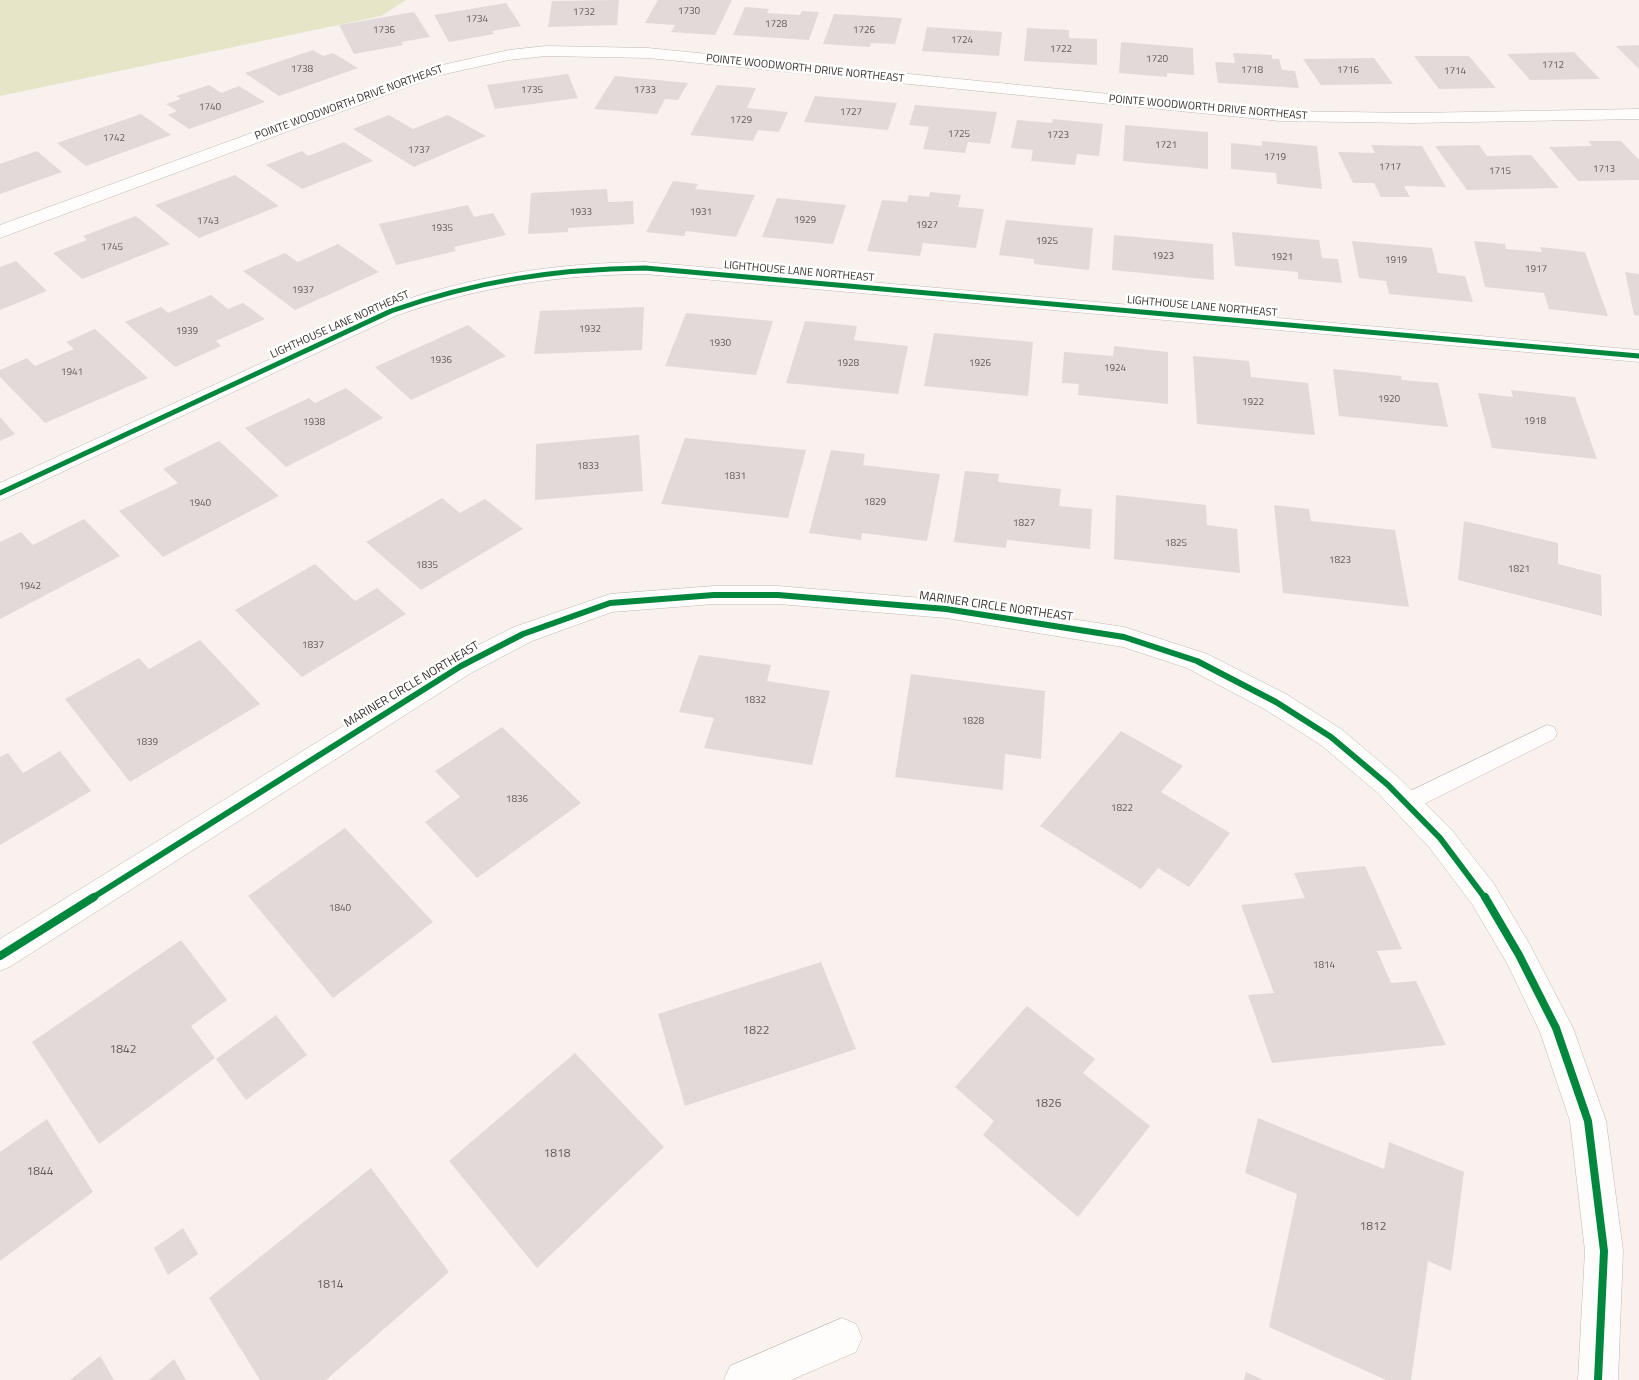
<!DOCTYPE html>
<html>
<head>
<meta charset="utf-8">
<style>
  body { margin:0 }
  canvas { display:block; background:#f8f1ed }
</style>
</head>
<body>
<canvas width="1639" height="1380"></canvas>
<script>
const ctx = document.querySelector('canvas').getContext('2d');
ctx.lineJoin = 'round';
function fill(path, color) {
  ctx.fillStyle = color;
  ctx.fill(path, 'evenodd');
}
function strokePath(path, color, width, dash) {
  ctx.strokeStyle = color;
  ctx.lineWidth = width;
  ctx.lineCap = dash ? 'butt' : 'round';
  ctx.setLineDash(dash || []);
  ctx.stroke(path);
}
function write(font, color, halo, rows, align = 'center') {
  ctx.font = font + ' "Titillium Web",sans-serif';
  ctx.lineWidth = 5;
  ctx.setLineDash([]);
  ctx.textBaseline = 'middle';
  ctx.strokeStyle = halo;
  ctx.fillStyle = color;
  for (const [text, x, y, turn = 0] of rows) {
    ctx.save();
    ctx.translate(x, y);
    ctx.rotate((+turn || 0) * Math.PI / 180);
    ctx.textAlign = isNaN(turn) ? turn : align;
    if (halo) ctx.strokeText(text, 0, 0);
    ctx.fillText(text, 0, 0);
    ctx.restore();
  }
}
fill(new Path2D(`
  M0 0H406L381 16 0 96Z`), '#e6e5c7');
fill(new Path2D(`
  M619 0 617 25 548 27 552 1Z
  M658 0H732L715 35 671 32 675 25 645 23Z
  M506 3 521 26 492 31 494 34 449 42 434 15Z
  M745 7 769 9 767 13 800 15 802 11 819 12 809 40 733 35Z
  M414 12 430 37 401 42 403 45 354 54 339 25Z
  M834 14 902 18 895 44 871 43 870 47 823 44Z
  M927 27 1002 32 999 56 922 51Z
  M1027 28 1069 30V38L1097 39V65L1024 61Z
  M1121 42 1193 48 1194 75 1167 73V77L1119 73Z
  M1639 45V69L1616 46Z
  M313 50 323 56 333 53 358 68 279 96 245 73Z
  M1574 52 1600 79 1530 80 1507 54Z
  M1233 53 1272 55V59H1279L1282 70 1295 71 1299 88 1218 83 1215 62 1235 63Z
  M1414 56H1469L1496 88 1439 89Z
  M1374 58 1393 84 1321 85 1303 59Z
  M568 74 578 98 495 109 487 85Z
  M615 76 688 83 678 100 665 99 657 114 594 109Z
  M209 85 221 93 239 86 265 102 189 129 168 115 177 111 166 104 181 99 176 96Z
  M717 85 756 88 747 108 788 112 779 132 758 130 753 141 690 135Z
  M815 96 897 103 888 130 804 122Z
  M915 105 997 112 990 144 968 142 965 153 923 149 929 127 909 125Z
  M141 114 171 135 86 166 57 143Z
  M389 115 413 129 448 115 486 136 414 167 353 129Z
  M1053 119 1103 124 1099 156 1077 154 1075 165 1031 161 1033 150 1011 148 1017 120 1052 123Z
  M1125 125 1208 132V169L1123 161Z
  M1262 141 1317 146 1322 189 1277 184 1276 173 1231 169V143L1262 146Z
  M1588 141H1621L1639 160V180L1578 181 1549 147 1592 146Z
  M344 142 373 161 302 189 266 165 302 151 308 156Z
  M1371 145 1422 146 1446 187 1404 186 1410 197H1381L1374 183H1353L1338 152 1375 153Z
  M1479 145 1487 156 1531 155 1559 188 1467 190 1435 146Z
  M37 151 62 172 0 194V164Z
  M235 175 279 206 199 238 155 205Z
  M673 181 698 184 695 189 755 195 736 237 686 231 684 236 646 232Z
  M607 189 608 202 633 201 634 224 568 228V232L528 234 531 193Z
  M930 192 961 195 958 207 984 209 976 248 923 243 920 256 867 251 882 200 907 202 909 195 929 197Z
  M777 198 846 205 833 244 762 237Z
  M468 205 474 217 493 213 506 235 454 247 456 251 396 265 379 224Z
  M136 216 170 244 82 279 53 253 87 240 83 236Z
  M1006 220 1093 228 1089 270 1034 264V259L999 255Z
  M1232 232 1319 240 1322 258 1338 259 1342 283 1298 279V272L1235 266Z
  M1114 235 1213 244 1214 280 1112 270Z
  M1352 241 1432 248 1438 273 1465 276 1473 302 1389 294 1386 281 1359 278Z
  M1474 241 1505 244 1506 249 1542 252 1540 247 1585 252 1608 316 1549 309 1544 293 1485 287Z
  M338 244 379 272 295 310 243 271 285 253 298 262Z
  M16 261 47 291 0 310V267Z
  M1625 272 1639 274V316L1634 315Z
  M211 295 228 309 243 303 265 319 216 341 221 346 175 367 125 322 161 307 168 313Z
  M644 307 642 350 534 354 540 311Z
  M686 313 773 321 756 375 665 366Z
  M805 321 857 326 854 340 908 346 898 394 786 383Z
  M468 325 506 356 411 400 375 367Z
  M95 329 148 378 45 423 0 377V370L27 358 35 366 74 349 66 342Z
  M934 333 1033 342 1028 396 924 386Z
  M1114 346 1168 352V404L1078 395 1079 384 1062 383 1064 352 1113 356Z
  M1193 356 1249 361 1251 377 1308 383 1315 435 1197 424Z
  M1333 369 1401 376 1402 380 1438 383 1448 427 1339 416Z
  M346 388 383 418 286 467 245 428 309 398 315 403Z
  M1511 390 1575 397 1597 459 1492 448 1478 393 1513 397Z
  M0 417 15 434 0 441Z
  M639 435 643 491 535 500 536 444Z
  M685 438 806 450 788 518 661 504Z
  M219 441 279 496 163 557 119 511 178 483 163 469Z
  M831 450 865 454 863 465 940 474 927 541 862 533 861 540 809 533Z
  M965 471 999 474 998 482 1061 489 1059 506 1092 509 1090 549 1007 540 1006 548 954 542Z
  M1116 495 1206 505 1207 525 1237 529 1240 573 1114 559Z
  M442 498 460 513 485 499 523 529 421 590 366 542Z
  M1274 505 1309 509 1311 521 1395 530 1409 607 1283 593Z
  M84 519 120 556 0 619V542L21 532 33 545Z
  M1464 521 1558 543V564L1601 575 1602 616 1458 580Z
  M315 564 355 601 377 588 406 614 302 677 235 610Z
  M200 640 260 704 130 782 65 699 139 658 149 669Z
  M699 655 771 665 767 681 830 691 812 765 704 748 714 718 679 712Z
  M911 674 1045 691 1041 759 1005 754 1003 790 895 777Z
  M502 727 581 803 477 878 425 822 460 797 435 771Z
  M1121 731 1183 766 1161 792 1230 833 1189 887 1158 868 1141 889 1040 826Z
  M60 751 91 791 0 845V757L8 753 23 773Z
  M345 828 433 922 333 998 248 896Z
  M1365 866 1402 949 1377 951 1391 983 1416 981 1446 1045 1272 1063 1248 995 1274 993 1241 905 1305 898 1294 873Z
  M181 940 227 1000 191 1026 215 1058 99 1144 32 1042Z
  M821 962 856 1049 685 1106 658 1014Z
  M1027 1006 1095 1059 1083 1073 1150 1126 1078 1217 983 1135 994 1121 955 1087Z
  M276 1015 307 1055 246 1100 216 1059Z
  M575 1053 664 1147 537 1268 449 1161Z
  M1258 1118 1384 1169 1389 1142 1464 1172 1451 1271 1428 1261 1411 1380H1386L1269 1327 1297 1194 1245 1173Z
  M47 1119 93 1192 0 1261V1152Z
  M371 1168 449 1272 326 1380H260L209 1298Z
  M183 1228 198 1254 168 1275 154 1248Z
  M100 1356 114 1380H70Z
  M174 1359 186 1380H149Z
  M1246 1372 1263 1380H1244Z`), '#e2dad8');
const service = new Path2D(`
  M1547 725 1554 727 1557 733 1554 739 1414 809 1406 812 1398 809 1395 803 1398 797Z`);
const minor = new Path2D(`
  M546 46 648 48 1280 111 1413 113 1639 109V119L1413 123 1280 121 648 58 546 56 509 60 440 75 0 238V225L429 68 509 50Z
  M645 262 1639 350V362L645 274C558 275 481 286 398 315L0 501V483L384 307C471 276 553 263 645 262Z
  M714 586H778L946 600 1124 627 1207 654 1286 694 1341 729 1398 777 1451 829 1494 884 1530 945 1573 1028 1606 1121 1623 1251 1618 1380H1578L1585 1251 1570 1121 1540 1032 1508 965 1472 904 1429 847 1378 793 1321 745 1266 710 1187 668 1123 647 946 618 778 604H714L612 612 532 641 471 673 11 966 0 971V939L451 659 514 627 610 594Z
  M842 1318 856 1324 862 1338 856 1352 791 1380H724L730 1366Z`);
strokePath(service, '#c0b9b5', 1);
strokePath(minor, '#c0b9b5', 1);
fill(service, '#fefdfc');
fill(minor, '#fefdfc');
strokePath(new Path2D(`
  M0 493 391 311C476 281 555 269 645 268L1639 356`), '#00873e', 5);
strokePath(new Path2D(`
  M92 898 461 666 523 634 610 603 714 595H778L946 609 1124 637 1197 661 1276 702 1331 737 1388 785 1440 838 1485 898`), '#00873e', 6);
strokePath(new Path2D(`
  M1485 897 1519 955 1556 1028 1588 1121 1604 1251 1598 1380
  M0 956 94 897`), '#00873e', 8);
write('10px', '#625b56', null, [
  ["1730",689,12],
  ["1732",584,13],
  ["1734",477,20],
  ["1728",776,25],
  ["1736",384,31],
  ["1726",864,31],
  ["1724",962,41],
  ["1722",1061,50],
  ["1720",1157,60],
  ["1712",1553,66],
  ["1738",302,70],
  ["1718",1252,71],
  ["1716",1348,71],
  ["1714",1455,72],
  ["1735",532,91],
  ["1733",645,91],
  ["1740",210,108],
  ["1727",851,113],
  ["1729",741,121],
  ["1725",959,135],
  ["1723",1058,136],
  ["1742",114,139],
  ["1721",1166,146],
  ["1737",419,151],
  ["1719",1275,158],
  ["1717",1390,168],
  ["1713",1604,170],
  ["1715",1500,172],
  ["1933",581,213],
  ["1931",701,213],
  ["1929",805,221],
  ["1743",208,222],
  ["1927",927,226],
  ["1935",442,229],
  ["1925",1047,242],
  ["1745",112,248],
  ["1923",1163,257],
  ["1921",1282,258],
  ["1919",1396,261],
  ["1917",1536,270],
  ["1937",303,291],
  ["1932",590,330],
  ["1939",187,332],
  ["1930",720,344],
  ["1936",441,361],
  ["1928",848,364],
  ["1926",980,364],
  ["1924",1115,369],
  ["1941",72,373],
  ["1920",1389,400],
  ["1922",1253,403],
  ["1918",1535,422],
  ["1938",314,423],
  ["1833",588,467],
  ["1831",735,477],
  ["1829",875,503],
  ["1940",200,504],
  ["1827",1024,524],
  ["1825",1176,544],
  ["1823",1340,561],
  ["1835",427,566],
  ["1821",1519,570],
  ["1942",30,587],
  ["1837",313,646],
  ["1832",755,701],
  ["1828",973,722],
  ["1839",147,743],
  ["1836",517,800],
  ["1822",1122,809],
  ["1840",340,909],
  ["1814",1324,966]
]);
write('11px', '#362f2a', '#fff', [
  ["POINTE WOODWORTH DRIVE NORTHEAST",805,69,6],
  ["POINTE WOODWORTH DRIVE NORTHEAST",349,103,-20],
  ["POINTE WOODWORTH DRIVE NORTHEAST",1208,108,5],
  ["LIGHTHOUSE LANE NORTHEAST",799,272,5],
  ["LIGHTHOUSE LANE NORTHEAST",1202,307,5],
  ["LIGHTHOUSE LANE NORTHEAST",340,325,-24]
]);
write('12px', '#362f2a', '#fff', [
  ["MARINER CIRCLE NORTHEAST",996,607,8],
  ["MARINER CIRCLE NORTHEAST",412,685,-31]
]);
write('12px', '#625b56', null, [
  ["1822",756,1031],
  ["1842",123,1050],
  ["1826",1048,1104],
  ["1818",557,1154],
  ["1844",40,1172],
  ["1812",1373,1227],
  ["1814",330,1285]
]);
</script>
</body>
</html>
